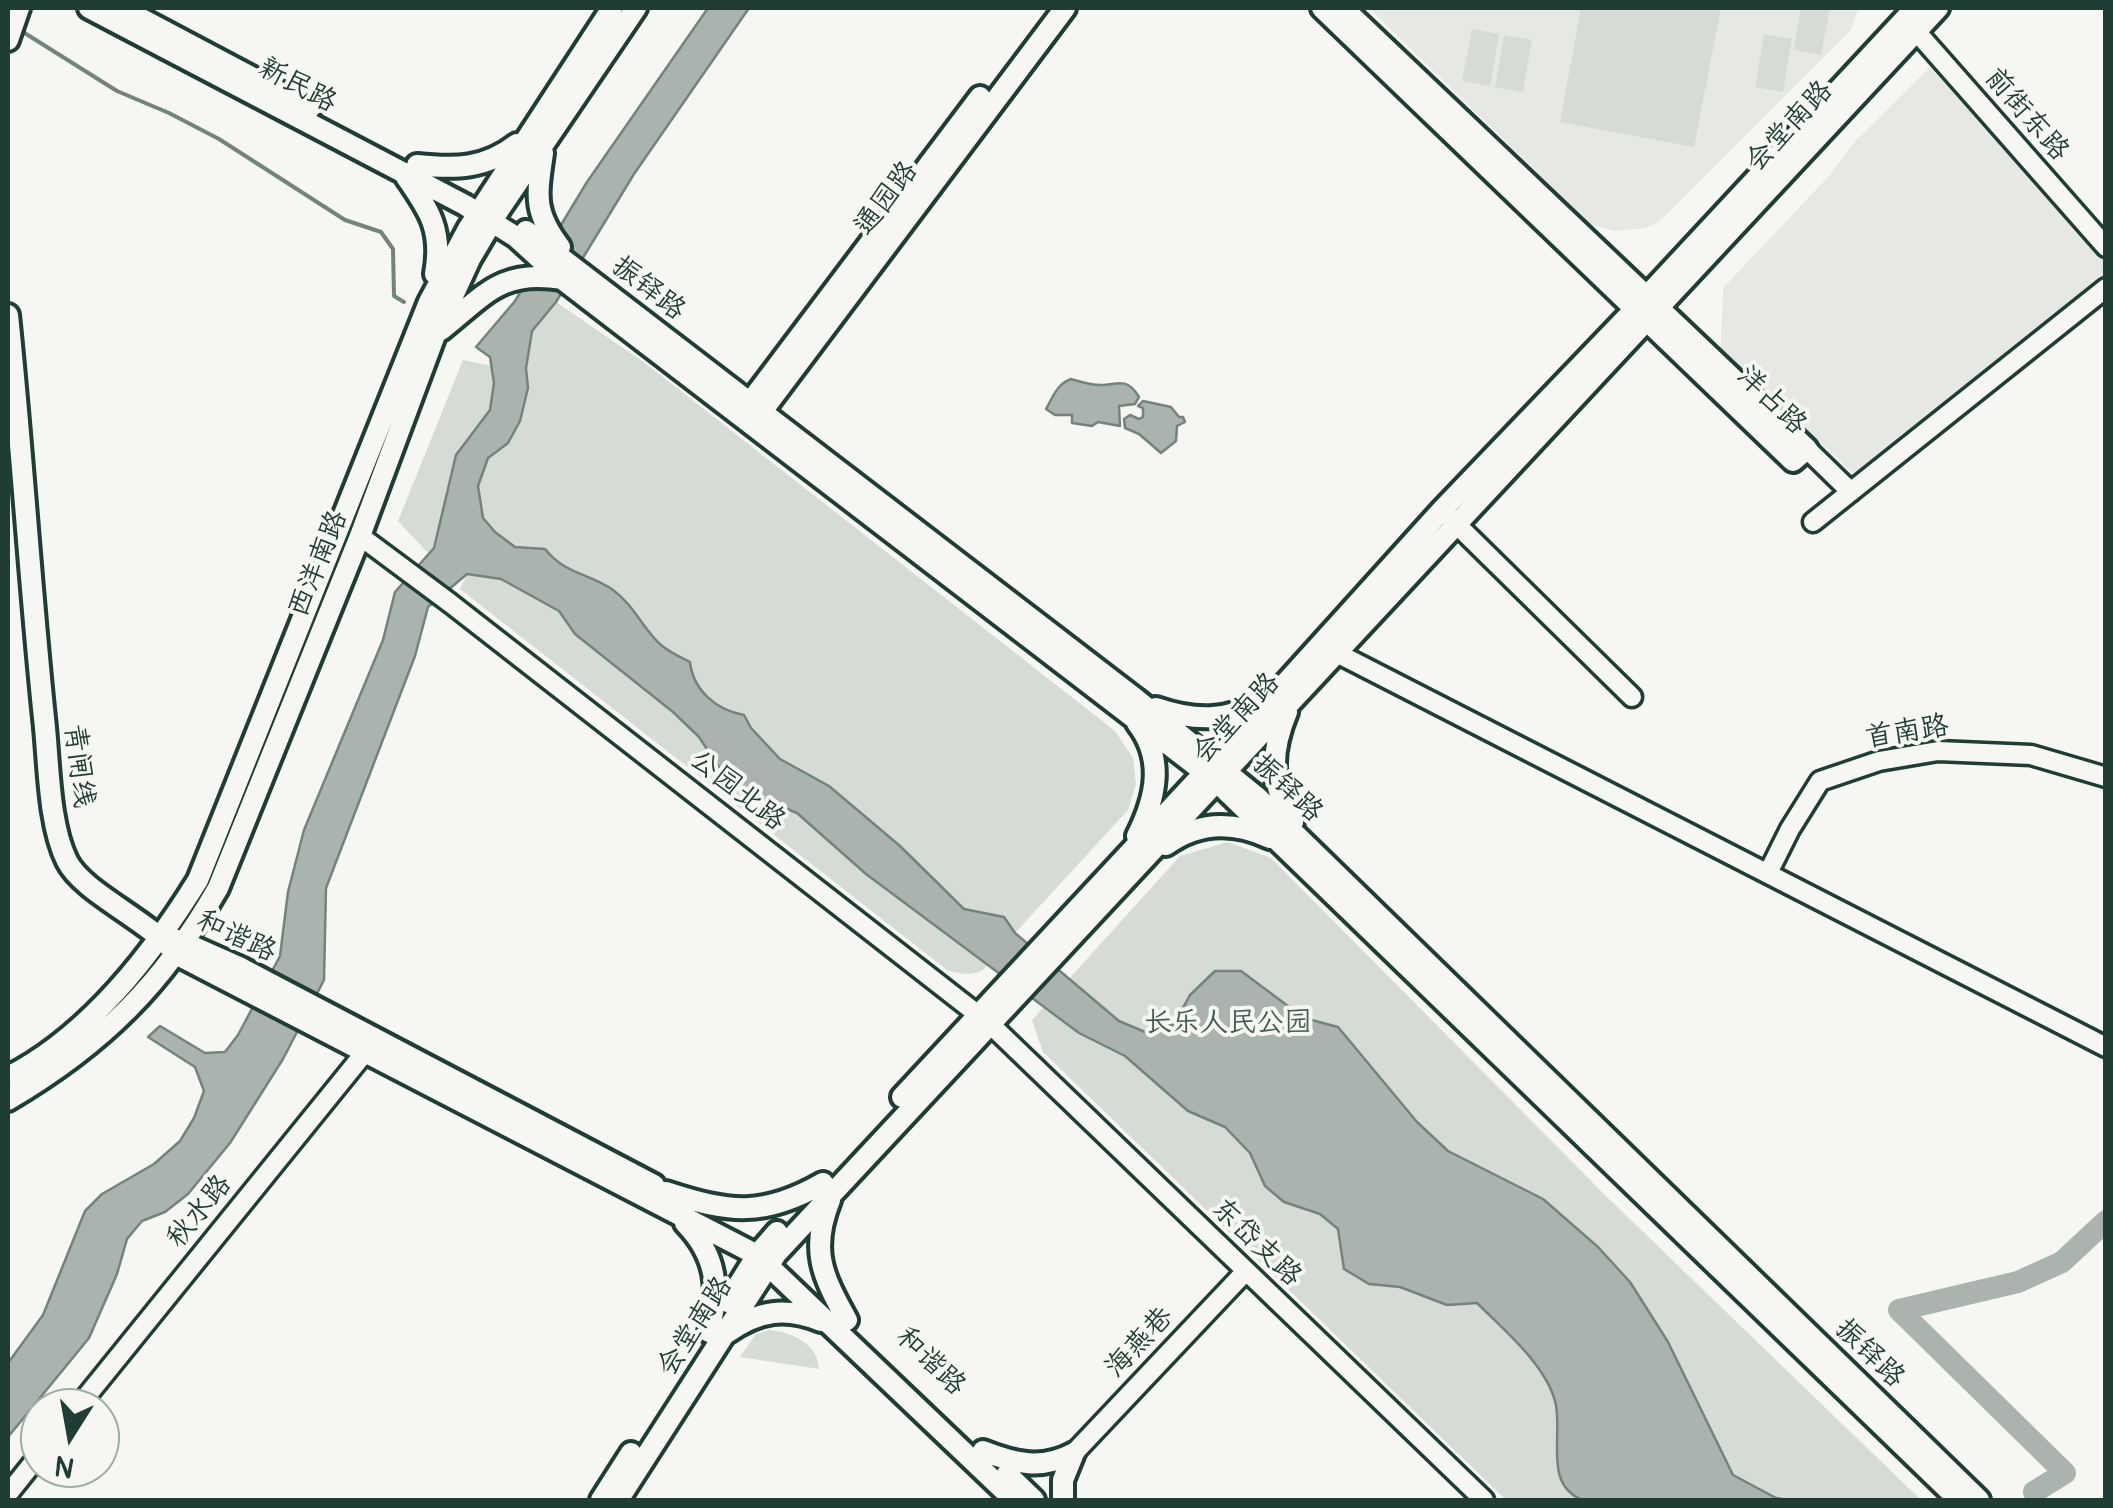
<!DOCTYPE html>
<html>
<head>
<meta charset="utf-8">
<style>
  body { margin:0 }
  #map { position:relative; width:2113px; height:1508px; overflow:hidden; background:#f6f6f2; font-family:Pangolin,sans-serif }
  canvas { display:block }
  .frame { position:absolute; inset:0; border:10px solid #1f3d34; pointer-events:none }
  .north { position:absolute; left:20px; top:1388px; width:100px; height:100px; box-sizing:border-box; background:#f6f6f2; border:2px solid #a0aca6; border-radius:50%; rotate:191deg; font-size:28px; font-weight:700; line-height:40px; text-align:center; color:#1f3d34 }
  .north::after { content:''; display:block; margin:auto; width:35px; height:45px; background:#1f3d34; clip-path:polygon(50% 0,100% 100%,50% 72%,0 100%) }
</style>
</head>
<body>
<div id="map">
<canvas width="2113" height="1508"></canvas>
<div class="frame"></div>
<div class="north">N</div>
</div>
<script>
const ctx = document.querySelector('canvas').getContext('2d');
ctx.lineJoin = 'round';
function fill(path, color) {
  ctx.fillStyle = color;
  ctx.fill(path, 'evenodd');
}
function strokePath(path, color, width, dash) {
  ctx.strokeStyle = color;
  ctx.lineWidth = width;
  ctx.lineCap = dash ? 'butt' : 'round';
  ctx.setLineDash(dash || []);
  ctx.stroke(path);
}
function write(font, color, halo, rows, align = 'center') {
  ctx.font = font + ' Pangolin,"LXGW WenKai TC",sans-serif';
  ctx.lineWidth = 8;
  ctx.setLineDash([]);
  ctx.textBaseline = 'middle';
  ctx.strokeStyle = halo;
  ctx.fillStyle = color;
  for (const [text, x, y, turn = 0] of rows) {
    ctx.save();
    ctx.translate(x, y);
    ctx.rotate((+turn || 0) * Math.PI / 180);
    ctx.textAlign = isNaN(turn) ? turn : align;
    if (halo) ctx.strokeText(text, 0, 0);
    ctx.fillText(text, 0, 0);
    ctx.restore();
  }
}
fill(new Path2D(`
  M1369 8H1859L1850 31 1659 222 1645 228 1615 231 1590 224Z
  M1930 67 2105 259V278L1869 472 1856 476 1721 349 1723 288 1828 177 1856 140Z`), '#e6e8e4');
fill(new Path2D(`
  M1581 8H1721L1694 147 1560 122Z
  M1801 8H1830L1821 55 1794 50Z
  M1472 29 1499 34 1490 86 1462 81Z
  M1764 34 1792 39 1783 92 1755 87Z
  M1504 35 1532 40 1523 92 1495 87Z
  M556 302 645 363 1115 731 1133 758 1136 784 1128 810 1015 933 1004 917 964 909 900 846 829 786 780 759 751 728 744 715C716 710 693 690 689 662 680 656 669 652 661 645 643 629 634 605 613 590 589 573 566 575 545 549 536 548 522 550 514 547 481 533 469 489 487 460 491 453 499 450 505 445 520 431 524 407 527 388L494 383 490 410 456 455 434 548 428 553 398 521 463 360 526 373 532 331Z
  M467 574 501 579 559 611 575 634 673 712 699 737 724 775 758 797 797 813 866 874 988 965C977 978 961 974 947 970L460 589Z
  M1228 842 1271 858 1607 1197 1921 1500H1506L1043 1052 1032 1020 1180 856Z
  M768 1330C790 1331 819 1344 819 1369L740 1357 755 1335Z`), '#d6dbd6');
const water = new Path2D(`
  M708 8H749L634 174 556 302 532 331 526 368 528 388 520 421 508 443 488 458 478 486 483 518 495 532 515 547 545 549C566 575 589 573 613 590 634 605 643 629 661 645 669 652 680 657 690 662 693 690 716 710 744 715L751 728 780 759 829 786 900 846 964 909 1004 917 1015 933 1119 1021 1145 1032 1174 1024 1190 995 1215 971H1241L1304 1018 1338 1027 1417 1122 1448 1151 1543 1199 1598 1247 1630 1282 1668 1342 1733 1475 1776 1498 1787 1500H1583C1542 1485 1564 1433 1555 1401 1545 1364 1503 1329 1477 1303L1447 1305 1400 1287 1369 1284 1344 1269 1338 1229 1320 1214 1284 1202 1265 1186 1250 1153 1225 1127 1188 1111 1125 1056 1079 1033 866 874 797 813 758 797 724 775 699 737 673 712 575 634 559 611 501 579 467 574 428 607 415 656 326 888 324 980 283 1059 230 1143 188 1194 165 1212 142 1221 127 1239 117 1274 89 1338 8 1437V1363L43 1315 85 1211 102 1194 154 1164 180 1141 194 1118 204 1091 195 1067 148 1037 160 1026 205 1053 225 1052 238 1035 280 956 288 892 304 830 383 640 395 592 434 548 456 455 490 410 494 383 490 357 476 347 515 301 587 182Z
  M1071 379C1081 382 1094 386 1104 385 1121 382 1129 380 1139 397L1135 404 1119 406 1120 426 1098 422 1092 426 1072 423V415H1055L1046 409C1053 397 1057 384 1071 379Z
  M1143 401 1171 407 1179 417H1183L1185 422 1177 426 1176 441 1161 453 1139 434 1125 428 1124 419 1130 415 1139 419 1143 417V408L1138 406Z`);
fill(water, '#aab3ae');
strokePath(water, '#72847d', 2.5);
strokePath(new Path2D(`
  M23 32 117 91 169 113 219 139 345 220 381 232 393 249 394 296 404 302`), '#72847d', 4);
strokePath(new Path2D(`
  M2034 1492 2065 1473 1899 1310 2018 1282 2062 1262 2106 1221`), '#aab3ae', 22);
const minor = new Path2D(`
  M1908 22 2106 247
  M1807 449 1851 492
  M1447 515 1632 697
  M1813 522 2106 288
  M360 536 450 603 990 1024 1484 1500
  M1327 648 2106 1047
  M1768 873 1790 829 1820 781 1879 761 1938 751 2031 755 2106 777
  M77 1408 366 1051
  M1074 1453 1246 1271
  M8 1494 40 1454`);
const major = new Path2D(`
  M89 8 465 205 516 237 562 279 1216 781 1959 1500
  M121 8 310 108
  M1322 8 1793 461 1807 449 1343 8
  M8 40 19 8
  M543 153C537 195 533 212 560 247
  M417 165C455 169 485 169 517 144
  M406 177C430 211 443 231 435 274
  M526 231 1136 699 1257 797 1979 1500
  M8 315C22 449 30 584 44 718 49 760 48 823 67 861 83 893 149 920 176 954L757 1255 1014 1500
  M441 330C485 295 501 269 562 279
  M742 413 980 97
  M754 422 1065 8
  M1156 708C1194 721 1227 722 1262 701
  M1287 712C1270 753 1270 784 1293 822
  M1137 723C1165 759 1156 798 1137 836
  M1166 845C1199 821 1234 821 1270 838
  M178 940 241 968 654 1185
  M8 1077C89 1036 151 956 198 880L429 302 468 229 612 8
  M902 1097 1215 761 1442 510 1635 309 1915 8
  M8 1100C103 1044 163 984 218 888L360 536 435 335 470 259 499 210 636 8
  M666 1192C730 1213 764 1217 823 1183
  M830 1200C810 1250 822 1275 847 1320
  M685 1223C717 1256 720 1289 709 1332
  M728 1302 757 1255 777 1232
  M727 1333C759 1310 786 1307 821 1321
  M983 1451C1016 1464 1042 1470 1074 1453
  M1007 1474 1034 1500
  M601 1500 631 1453
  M618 1500 776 1254 1938 8
  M1063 1500V1480L1074 1453`);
strokePath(minor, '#1f3d34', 25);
strokePath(major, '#1f3d34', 28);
strokePath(minor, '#f6f6f2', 18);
strokePath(major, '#f6f6f2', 20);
write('28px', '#1f3d34', '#f6f6f2', [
  ["新民路",297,86,28],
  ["前街东路",2026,115,49],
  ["会堂南路",1790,127,-47],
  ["通园路",887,199,-53],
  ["振铎路",648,289,38],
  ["洋占路",1771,401,44],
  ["西洋南路",319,564,-68],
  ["会堂南路",1237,719,-47],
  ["首南路",1907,733,-9],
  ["青闸线",78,766,83],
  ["振铎路",1287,789,43],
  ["公园北路",737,791,38],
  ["和谐路",236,937,25],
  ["秋水路",200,1212,-51],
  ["东岱支路",1256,1243,44],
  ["会堂南路",696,1327,-57],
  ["海燕巷",1140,1343,-47],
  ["振铎路",1869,1354,44],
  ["和谐路",930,1362,44]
]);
write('28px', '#445d54', '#f6f6f2', [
  ["长乐人民公园",1228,1024]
]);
</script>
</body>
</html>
